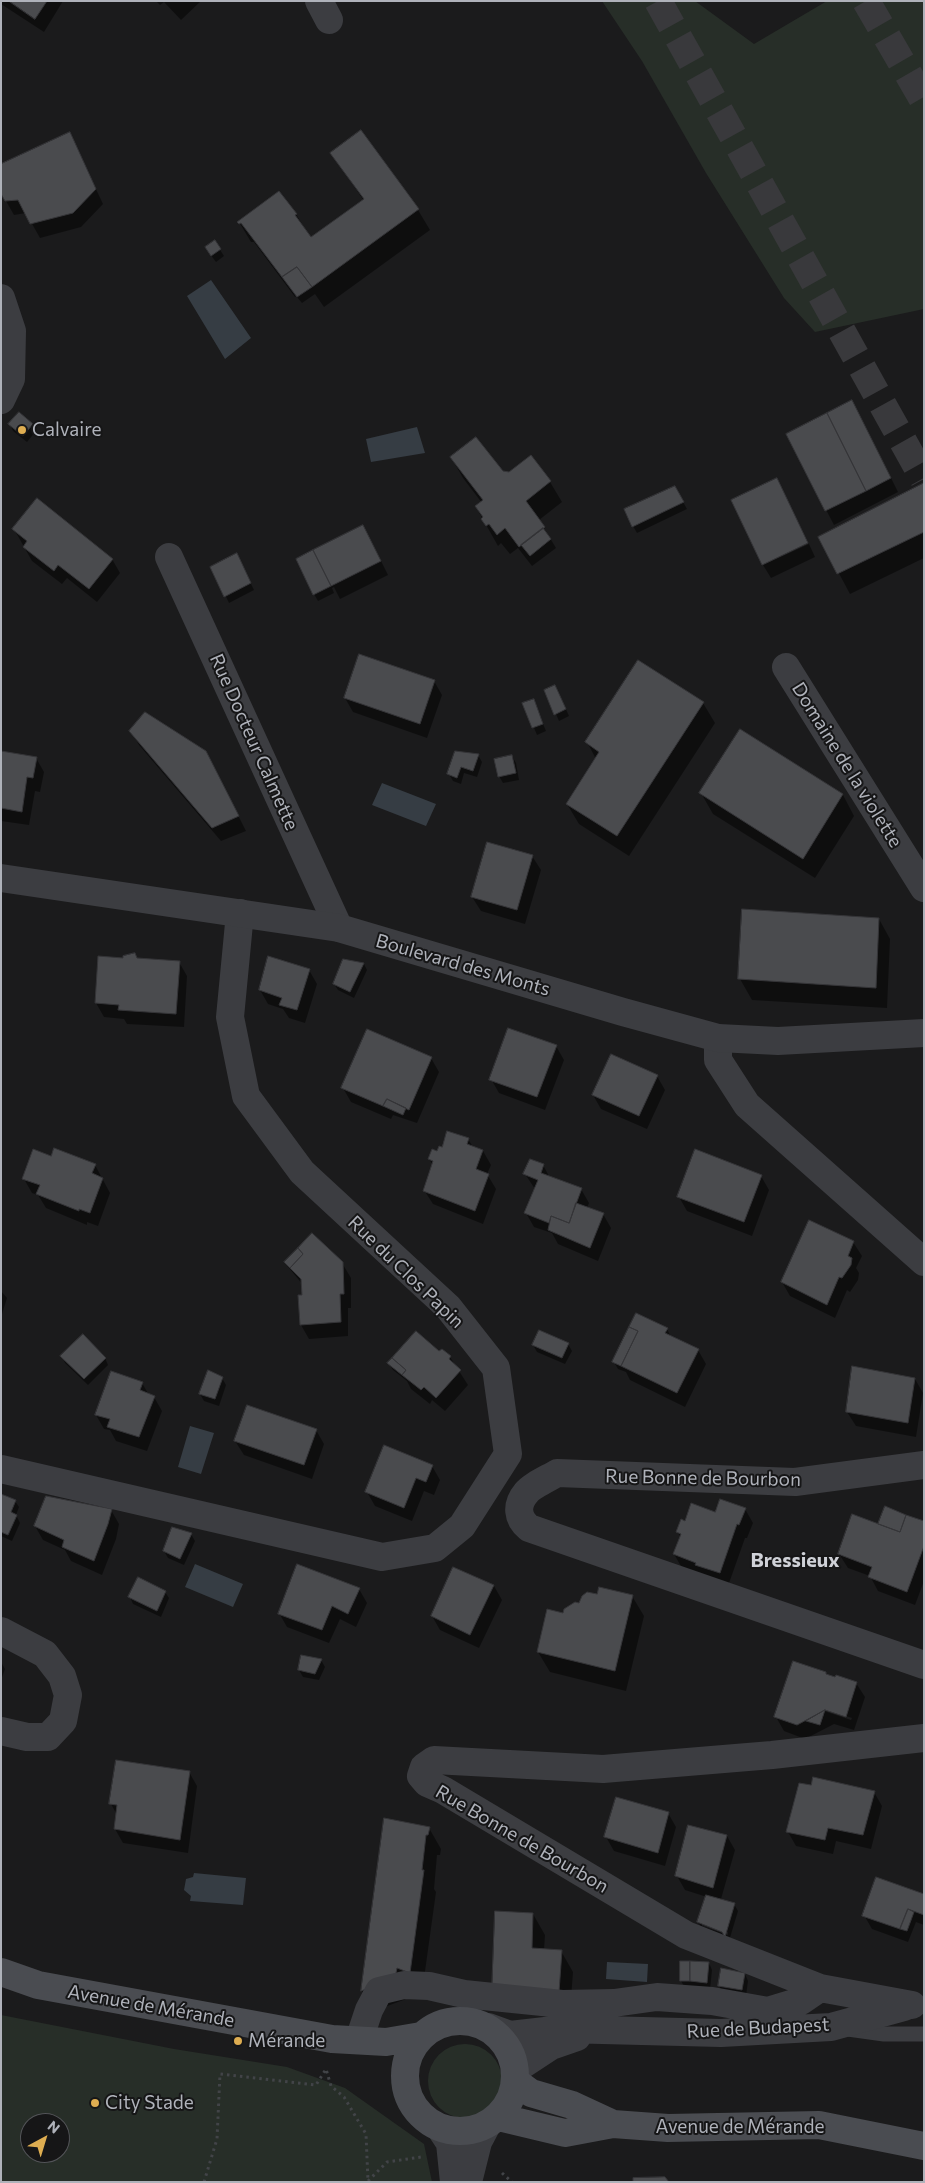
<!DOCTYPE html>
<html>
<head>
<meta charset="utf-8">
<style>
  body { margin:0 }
  #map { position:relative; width:925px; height:2183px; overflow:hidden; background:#1b1b1c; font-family:Commissioner,sans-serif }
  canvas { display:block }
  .frame { position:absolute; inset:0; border:2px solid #afb2ba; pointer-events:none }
  .north { position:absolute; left:20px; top:2113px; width:50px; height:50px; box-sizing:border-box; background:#161617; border:1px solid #535458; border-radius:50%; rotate:39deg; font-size:14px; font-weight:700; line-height:20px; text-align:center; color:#afb2ba }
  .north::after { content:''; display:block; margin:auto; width:18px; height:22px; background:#dead51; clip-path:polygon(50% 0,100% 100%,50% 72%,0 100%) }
</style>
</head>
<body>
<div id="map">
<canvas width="925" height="2183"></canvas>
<div class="frame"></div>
<div class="north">N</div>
</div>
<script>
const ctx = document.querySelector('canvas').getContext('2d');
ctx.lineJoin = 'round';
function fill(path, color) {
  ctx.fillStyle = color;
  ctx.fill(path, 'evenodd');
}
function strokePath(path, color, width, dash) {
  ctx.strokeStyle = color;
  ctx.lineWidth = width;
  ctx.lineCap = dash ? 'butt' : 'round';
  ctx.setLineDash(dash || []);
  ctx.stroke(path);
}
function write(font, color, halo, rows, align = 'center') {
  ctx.font = font + ' Commissioner,sans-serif';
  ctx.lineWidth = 4;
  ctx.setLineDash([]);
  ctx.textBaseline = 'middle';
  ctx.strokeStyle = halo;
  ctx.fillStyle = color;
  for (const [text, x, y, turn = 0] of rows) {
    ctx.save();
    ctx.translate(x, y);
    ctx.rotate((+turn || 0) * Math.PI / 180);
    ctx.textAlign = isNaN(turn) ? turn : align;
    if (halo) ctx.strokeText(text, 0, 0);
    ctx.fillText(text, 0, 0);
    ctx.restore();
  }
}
fill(new Path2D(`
  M602 1H695L754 44 827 1H924V309L815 332 784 298 706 173 642 61Z
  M1 2015 174 2049 287 2067 345 2088 424 2144 432 2182H1ZM30 2123H60V2153H30Z
  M428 2081a37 37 0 1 1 74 0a37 37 0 1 1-74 0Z`), '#272e28');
fill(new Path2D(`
  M211 280 251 338 225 359 187 296Z
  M417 427 425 453 371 462 366 439Z
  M382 783 436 804 426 826 372 805Z
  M190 1426 214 1433 201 1474 178 1467Z
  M195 1564 243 1584 233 1607 185 1587Z
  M194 1873 246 1878 243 1905 190 1901 191 1896 184 1890 186 1879 193 1877Z
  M607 1962 648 1964 647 1982 606 1979Z`), '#363d44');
fill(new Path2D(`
  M1 1H63L44 32 1 4Z
  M156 1H201L181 20 164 2 160 5Z
  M70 134 103 204 81 227 40 238 26 213 14 215 6 201Z
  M332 153 418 210 430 230 324 307 315 294 302 303 296 296 295 297 254 242H251L239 222 296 214 311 239 364 201Z
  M215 242 224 256 216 262 210 254Z
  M860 416 898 492 834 525 787 435Z
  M10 424 32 425 36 431 27 442 13 431Z
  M451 457 509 473 531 457 550 482 562 502 539 520 556 548 532 566 518 548 510 554 501 543 498 546 476 507 482 503 463 478Z
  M777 480 808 542 762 563Z
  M924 484V558L850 594 820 538Z
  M675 488 687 509 637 533 633 526Z
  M14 529 112 559 120 573 97 602 67 578 62 584 32 561Z
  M371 541 388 575 340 599 334 587 332 588 334 593 318 601 314 594Z
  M809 544 815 557 771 578 763 565Z
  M240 562 254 590 229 603 212 567Z
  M434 681 442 695 427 738 353 712 345 698Z
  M546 691 559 694 569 716 559 721Z
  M533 700 546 731 537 735 524 704Z
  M703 703 715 723 629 856 579 824 567 804 596 759 587 742Z
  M741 730 843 795 854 816 815 878 713 814 701 793Z
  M131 731 213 766 246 831 221 841 139 745Z
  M1 752 36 758 44 772 40 792 35 791 29 825 1 821Z
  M478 755 482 762 477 777 464 773 461 784 453 781 449 774Z
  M512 756 516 763 519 780 503 783 499 776Z
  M532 856 541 870 525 924 481 911 472 897Z
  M743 911 879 919 890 939 887 1008 752 1000 740 979Z
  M137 960 179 962 187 976 184 1027 127 1024 124 1019 104 1017 96 1003Z
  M364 964 367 970 354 998 338 990 334 984Z
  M309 970 317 984 305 1023 289 1018 283 1009 268 1004 260 990Z
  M556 1046 564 1060 545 1110 499 1093 491 1079Z
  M431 1058 439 1072 417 1123 393 1115 391 1119 351 1102 343 1088Z
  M657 1076 665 1090 647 1129 601 1109 593 1095Z
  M468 1139 473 1147 483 1151 491 1165 487 1174 496 1189 483 1224 433 1204 424 1190 433 1165 429 1159 442 1148Z
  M52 1158 95 1165 110 1193 98 1226 87 1222V1225L46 1208 38 1195 32 1193 24 1179Z
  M543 1165 550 1178 581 1189 589 1203 587 1208 603 1214 611 1228 598 1261 558 1244 552 1233 534 1227 526 1213 535 1189 525 1174Z
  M761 1176 769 1190 752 1236 687 1211 679 1197Z
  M853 1242 862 1256 856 1268 859 1273 858 1280 850 1292 847 1290 835 1318 790 1296 782 1282Z
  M285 1263H342L351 1278V1308H348V1336L309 1339 301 1325 303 1285Z
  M1 1291 7 1298 2 1314H1Z
  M667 1329 671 1337 698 1350 706 1364 685 1407 630 1380 626 1372 618 1369 614 1362Z
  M568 1344 572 1351 565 1364 537 1352 533 1345Z
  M439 1353 450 1357 468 1385 445 1411 432 1400 430 1404 411 1389 407 1381 393 1370 389 1363Z
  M62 1356 105 1358 108 1365 88 1385 65 1363Z
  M222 1378 226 1385 219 1406 204 1401 200 1394Z
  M915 1379 923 1393 916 1437 856 1426 847 1412Z
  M142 1383 149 1395 154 1397 162 1411 147 1451 116 1441 110 1430 104 1429 96 1415Z
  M316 1430 324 1444 312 1479 244 1455 235 1441Z
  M432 1466 440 1480 434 1495 424 1491 412 1521 375 1506 367 1492Z
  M1 1495 15 1501 19 1507 16 1515 20 1523 12 1541 1 1536Z
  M745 1509 753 1523 747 1538H745L728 1586 682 1568 674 1554 681 1537 677 1532 686 1523 716 1514Z
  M111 1510 119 1524 116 1539 102 1575 71 1561 65 1550 43 1540 35 1526Z
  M924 1523V1581L915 1605 878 1591 870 1576 848 1568 839 1554 881 1526Z
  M191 1534 195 1541 184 1565 168 1558 164 1551Z
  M454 1569 494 1586 502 1600 479 1648 440 1630 432 1616Z
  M359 1589 367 1603 356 1627 340 1619 329 1643 287 1627 279 1613Z
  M165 1592 169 1598 161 1617 133 1604 130 1597Z
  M598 1596H632L644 1616 626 1691 550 1672 538 1652 564 1615Z
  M321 1660 325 1667 319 1680 303 1677 299 1670Z
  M1 1662 5 1669 1 1680Z
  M826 1673 827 1676 856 1683 865 1697 854 1730 834 1724 805 1739 784 1731 776 1717ZM824 1709 852 1718 851 1720 824 1711Z
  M189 1772 197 1786 188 1853 123 1843 115 1829 117 1815 111 1804Z
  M874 1792 882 1806 871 1849 836 1841 833 1854 796 1846 788 1832Z
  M668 1813 676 1827 665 1866 614 1851 606 1837Z
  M385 1820 429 1828 441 1849 440 1855H437L434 1889 436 1892 422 1993 408 1988 406 1999 374 2011 362 1991Z
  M727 1836 735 1850 721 1899 734 1904 738 1911 729 1941 702 1929 698 1922 707 1897 685 1890 677 1876ZM702 1923 728 1932V1935L702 1926Z
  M924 1896V1925L916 1922 908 1942 872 1929 864 1915Z
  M533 1914 545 1935 544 1950 561 1951 573 1972 570 2012 505 2011Z
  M709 1963 712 1970 710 1990 685 1988 681 1981Z
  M745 1974 748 1981 746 1996 723 1993 719 1986Z`), '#0007');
const building = new Path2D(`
  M9 1H47L35 19Z
  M361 130 419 209 312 287 297 267 282 277 241 223 239 224 237 222 279 191 297 214 295 215 311 237 364 199 330 153Z
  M70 132 96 189 73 213 30 224 18 200 5 201 1 194V164Z
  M215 240 221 249 211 256 205 247Z
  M297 267 312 287 297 297 282 277Z
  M852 400 891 478 866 491 827 413Z
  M19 412 33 424 23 436 8 424Z
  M827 413 866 491 825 511 786 434Z
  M476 437 503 471 509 472 531 455 551 481 526 501 545 527 519 547 505 528 497 535 489 524 486 526 481 519 483 517 475 506 483 500 450 457Z
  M777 478 808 543 762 565 731 500Z
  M924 483V532L837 574 818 537Z
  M675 486 684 502 632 527 624 509Z
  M37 498 113 559 89 589 58 565 54 571 23 547 27 541 12 529Z
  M363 525 381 561 331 586 313 550Z
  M543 528 551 539 530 556 521 545Z
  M313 550 331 586 313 595 296 559Z
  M237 553 251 583 224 597 210 567Z
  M359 654 435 680 420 724 344 698Z
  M638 660 704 702 617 836 566 804 599 752 585 742Z
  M555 685 566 709 554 715 544 690Z
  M534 699 543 724 532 728 522 703Z
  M145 712 206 751 239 816 212 828 129 731Z
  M740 729 843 794 803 859 699 793Z
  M1 751 37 757 33 778 27 777 22 812 1 808Z
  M455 751 479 754 473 771 461 767 457 778 447 774Z
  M512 755 516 773 498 777 494 759Z
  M487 842 533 855 517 910 471 897Z
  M742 909 879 918 876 988 738 979Z
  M135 953 137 958 180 961 176 1014 118 1010 119 1005 95 1003 98 956 123 958V956Z
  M268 956 310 969 297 1010 279 1005 282 998 259 990Z
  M343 959 364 963 350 992 333 984Z
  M508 1028 557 1045 537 1097 489 1080Z
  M367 1029 432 1057 409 1110 387 1099 383 1106 341 1088Z
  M611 1054 658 1075 639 1116 592 1095Z
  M387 1099 406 1108 403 1115 383 1106Z
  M447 1131 469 1138 467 1144 483 1150 476 1169 489 1174 475 1211 423 1191 433 1161 428 1159 432 1149 437 1151 439 1146 442 1147Z
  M54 1148 96 1164 92 1173 103 1178 90 1213 79 1209V1211L36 1194 40 1185 22 1179 33 1149 51 1156Z
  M695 1149 762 1175 744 1222 677 1197Z
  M530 1159 544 1164 541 1173 582 1188 569 1223 551 1216 549 1223 524 1213 538 1180 523 1174Z
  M576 1203 604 1213 590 1248 548 1230 551 1216 569 1223Z
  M809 1220 854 1241 848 1256 852 1258 851 1265 842 1278 839 1277 827 1305 781 1282Z
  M312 1233 343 1262 344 1294H340L341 1322 300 1325 298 1295H302L301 1279 290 1268 303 1254 298 1248Z
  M298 1248 303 1254 290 1268 284 1262Z
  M636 1313 668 1328 665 1333 699 1349 677 1393 621 1366 638 1331 629 1327Z
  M629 1327 638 1331 621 1366 612 1362Z
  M539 1330 569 1343 562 1358 532 1345Z
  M416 1331 439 1351 442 1349 451 1356 449 1359 461 1370 436 1398 424 1387 421 1390 402 1375 406 1370 392 1358Z
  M83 1334 106 1358 84 1379 60 1356Z
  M392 1358 406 1370 402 1375 387 1363Z
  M852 1366 915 1378 908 1423 846 1412Z
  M208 1370 223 1377 215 1399 199 1394Z
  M111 1371 143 1382 140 1390 155 1396 139 1437 107 1427 110 1419 95 1415Z
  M247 1405 317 1429 304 1465 234 1441Z
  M384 1445 433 1465 426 1482 416 1478 404 1508 365 1492Z
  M1 1494 16 1500 11 1512 17 1515 8 1535 1 1532Z
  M46 1496 112 1509 108 1524 94 1561 62 1547 64 1540 34 1526Z
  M720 1499 746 1508 739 1525 737 1524 720 1573 695 1565 696 1563 673 1554 681 1534 676 1532 681 1519 685 1521 691 1503 715 1512Z
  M885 1506 906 1515 900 1532 878 1524Z
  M852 1514 900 1532 906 1515 924 1521V1546L907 1592 868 1577 872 1567 838 1554Z
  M172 1527 192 1533 180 1559 163 1551Z
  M297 1564 360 1588 348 1614 332 1606 322 1630 278 1614Z
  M453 1567 494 1585 470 1635 431 1616Z
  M138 1577 166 1591 157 1611 128 1597Z
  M599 1587 633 1595 615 1671 537 1652 547 1609 563 1613 564 1609 575 1602 579 1603 582 1596 587 1592 597 1594Z
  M301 1655 322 1659 315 1674 298 1670Z
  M793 1661 826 1672V1674L835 1677 836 1675 857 1682 846 1717 825 1710 797 1725 774 1717Z
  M825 1710 820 1725 806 1721Z
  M116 1760 190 1771 180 1840 114 1829 117 1805 109 1804Z
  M813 1777 875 1791 863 1835 828 1828 825 1840 786 1832 799 1783 811 1785Z
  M616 1797 669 1812 658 1853 604 1837Z
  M384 1818 430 1827 428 1835H426L422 1870H424L410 1973 397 1968 395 1978 361 1991Z
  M688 1825 727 1835 713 1888 675 1876Z
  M876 1877 924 1894V1915L908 1909 900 1929 862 1916Z
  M706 1895 735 1903 725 1937 722 1932 697 1922Z
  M908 1909 914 1912 907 1931 900 1929Z
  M495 1911 533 1913 532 1948 562 1950 559 1992 492 1991Z
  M680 1961H690V1981H680Z
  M690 1961 709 1962 707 1983 690 1981Z
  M721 1968 745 1973 742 1990 718 1986Z
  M665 2177 669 2182H633V2178Z`);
fill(building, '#4a4b4e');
strokePath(building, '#353538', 1);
strokePath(new Path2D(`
  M658 1 924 479
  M866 1 924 101`), '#39393c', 28, [28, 14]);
strokePath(new Path2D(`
  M502 2173 512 2182
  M368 2181 387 2162 421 2157
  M204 2182 217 2139 220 2074 316 2085 326 2069 331 2086 344 2097 366 2134 368 2181`), '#424448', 3, [2.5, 4]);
strokePath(new Path2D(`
  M848 2029 884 2034H924`), '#3c3d41', 15);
strokePath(new Path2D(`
  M319 1 329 20
  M1 298 12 331 11 379 1 400
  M169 557 339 928
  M786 667 924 888
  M718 1038V1060L747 1105 924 1262
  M924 1465 795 1482 557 1473C549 1478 531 1486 526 1493 516 1505 517 1518 529 1528L924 1665
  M1 1469 382 1557 435 1548 462 1526 508 1454 496 1368 448 1307 302 1172 246 1096 230 1017 240 913
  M1 1631 45 1654 62 1676 68 1695 63 1721 48 1737H27L1 1731
  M912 2005 820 1988 686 1935 443 1790 427 1783 421 1776 424 1767 434 1760 603 1769 772 1755 924 1738
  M488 2027 510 2035 563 2029 721 2033 831 2027 904 2007
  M359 2040 369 2010 379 1991 404 1985 429 1986 464 1994 562 2004 614 2003 657 1997 712 2001 768 2011 801 2001 820 1988
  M516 2069 551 2046 577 2037
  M440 2128 450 2143 454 2182
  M468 2182 478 2142 487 2125`), '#3c3d41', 28);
strokePath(new Path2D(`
  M1 878 339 928 623 1012 718 1038 778 1041 924 1033`), '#3c3d41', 28);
strokePath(new Path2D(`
  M1 1972 38 1985 332 2039 386 2042 421 2036
  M405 2076a55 55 0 1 1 110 0a55 55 0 1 1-110 0Z
  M516 2082 531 2093 572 2105 613 2124
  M498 2117 565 2133 613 2124 668 2128 819 2125 924 2146`), '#4a4c51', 28);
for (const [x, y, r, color] of [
  [22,430,5,"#dead51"],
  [238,2041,5,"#dead51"],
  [95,2103,5,"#dead51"]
]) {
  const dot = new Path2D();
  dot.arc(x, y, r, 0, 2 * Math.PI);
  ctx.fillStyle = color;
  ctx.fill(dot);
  strokePath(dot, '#161617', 2);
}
write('19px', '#afb2ba', '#161617', [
  ["Calvaire",32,430],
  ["Mérande",248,2041],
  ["City Stade",105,2103]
], 'left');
write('19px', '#afb2ba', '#161617', [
  ["Rue Docteur Calmette",254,742,66],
  ["Domaine de la violette",847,765,58],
  ["Boulevard des Monts",463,965,16],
  ["Rue du Clos Papin",406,1272,44],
  ["Rue Bonne de Bourbon",703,1478,1],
  ["Rue Bonne de Bourbon",522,1839,30],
  ["Avenue de Mérande",151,2006,10],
  ["Rue de Budapest",758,2028,-3],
  ["Avenue de Mérande",740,2127]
]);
write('bold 20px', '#cfd1d7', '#161617', [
  ["Bressieux",795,1560]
]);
</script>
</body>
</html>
